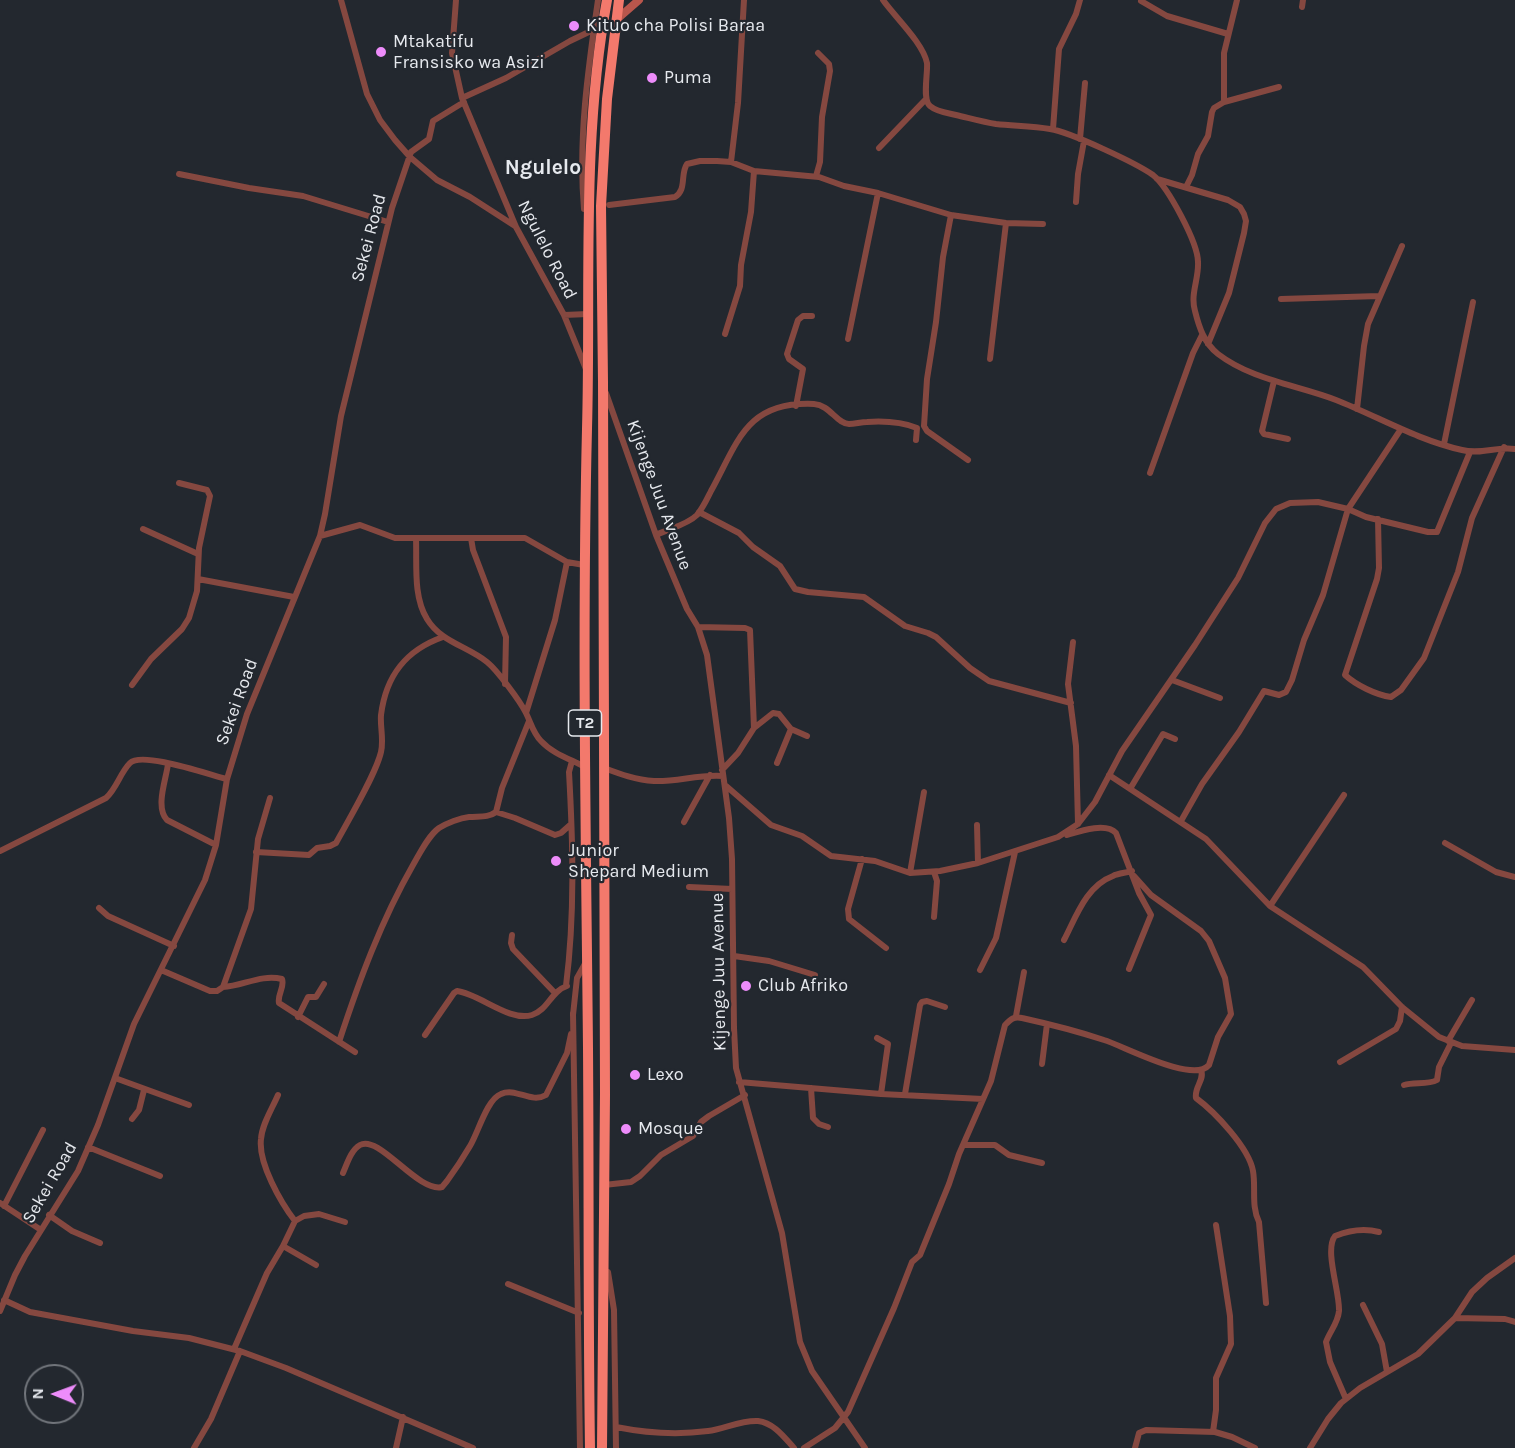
<!DOCTYPE html>
<html>
<head>
<meta charset="utf-8">
<style>
  body { margin:0 }
  #map { position:relative; width:1515px; height:1448px; overflow:hidden; background:#23282f; font-family:Karla,sans-serif }
  canvas { display:block }
  .north { position:absolute; left:24px; top:1364px; width:60px; height:60px; box-sizing:border-box; background:#23282f; border:2px solid #71757b; border-radius:50%; rotate:271deg; font-size:16px; font-weight:700; line-height:24px; text-align:center; color:#e6e9ee }
  .north::after { content:''; display:block; margin:auto; width:21px; height:27px; background:#ed8cfa; clip-path:polygon(50% 0,100% 100%,50% 72%,0 100%) }
</style>
</head>
<body>
<div id="map">
<canvas width="1515" height="1448"></canvas>
<div class="north">N</div>
</div>
<script>
const ctx = document.querySelector('canvas').getContext('2d');
ctx.lineJoin = 'round';
function strokePath(path, color, width, dash) {
  ctx.strokeStyle = color;
  ctx.lineWidth = width;
  ctx.lineCap = dash ? 'butt' : 'round';
  ctx.setLineDash(dash || []);
  ctx.stroke(path);
}
function write(font, color, halo, rows, align = 'center') {
  ctx.font = font + ' Karla,sans-serif';
  ctx.lineWidth = 4.5;
  ctx.setLineDash([]);
  ctx.textBaseline = 'middle';
  ctx.strokeStyle = halo;
  ctx.fillStyle = color;
  for (const [text, x, y, turn = 0] of rows) {
    ctx.save();
    ctx.translate(x, y);
    ctx.rotate((+turn || 0) * Math.PI / 180);
    ctx.textAlign = isNaN(turn) ? turn : align;
    if (halo) ctx.strokeText(text, 0, 0);
    ctx.fillText(text, 0, 0);
    ctx.restore();
  }
}
strokePath(new Path2D(`
  M341 0 367 94 380 120 395 140 410 157 437 180 470 197 515 226
  M456 0 452 53 462 98 516 227 564 315 586 369
  M883 0C895 17 923 43 927 63 928 73 922 100 930 106 937 112 948 113 956 115 969 118 983 122 996 124 1014 126 1032 126 1050 129 1070 132 1136 163 1153 175 1168 187 1198 243 1198 262 1199 279 1190 294 1195 311 1199 327 1204 343 1218 354 1252 380 1297 385 1336 400 1377 416 1417 440 1462 450 1482 455 1496 446 1515 449
  M1141 1 1167 16 1228 34
  M1302 7 1303 0
  M462 98 506 78 570 41 595 29
  M1224 102V53L1237 0
  M1053 129 1059 49 1076 14 1080 0
  M1080 139 1085 83
  M879 148 926 99
  M731 162 738 103 744 0
  M179 174 249 188 303 196 388 222
  M816 176 820 162 822 117 830 71 829 64 818 53
  M1157 179 1228 200 1240 207 1244 214 1246 221 1244 233 1229 293 1208 344
  M1186 187 1192 175 1198 154 1208 136 1212 112 1214 108 1224 102 1279 87
  M1076 202 1078 174 1084 141
  M609 205 675 197C687 190 680 174 687 164L700 161H717L731 162 754 171 819 177 844 186 878 193 951 215 1006 223 1043 224
  M584 209C578 139 588 69 598 0
  M951 215 943 257 936 322 927 379 924 426 927 431 968 460
  M1281 299 1379 296
  M564 315 588 314
  M725 334 740 286 741 265 751 212 754 171
  M848 339 878 193
  M990 359 1006 223
  M1274 381 1262 431 1264 434 1288 439
  M606 393 656 535 687 609 698 627 707 655 729 818 732 859 734 1028 736 1068 782 1233 800 1342 812 1371 865 1448
  M796 406 803 369 789 359 787 354 798 320 803 316H812
  M1357 409 1364 346 1368 324 1402 246
  M1444 444 1473 302
  M1150 473 1193 353 1202 335
  M699 512 739 533 753 547 780 566 795 589 808 592 864 597 905 626 928 633 936 637 970 668 989 681 1071 703
  M1378 519 1379 568 1377 579 1345 675C1356 685 1376 695 1391 697L1401 690 1424 658 1458 572 1472 518 1504 447
  M143 529 198 554
  M656 535C668 529 687 525 697 515 703 508 707 499 711 491 738 442 746 401 814 404 830 405 837 424 849 424 855 424 861 422 867 422 882 421 902 422 917 428L916 440
  M320 536 360 525 395 538H525L567 562 584 565
  M416 538C417 565 413 596 427 619 441 642 467 646 487 662 497 670 520 701 526 713 531 723 533 733 541 741 553 754 570 759 585 767
  M471 538 473 550 506 637 505 684
  M198 579 294 597
  M698 627 745 628 750 630 754 728
  M1073 642 1068 684 1076 746 1078 824
  M1172 680 1220 698
  M132 685 151 659 182 629 189 618 197 591 199 548 210 496 207 490 179 483
  M526 713 555 620 567 562
  M777 763 791 729
  M168 764C166 780 155 807 167 820L216 845
  M604 768C620 774 636 780 654 781 677 782 699 774 723 776
  M722 770 738 753 754 728 773 713 779 714 791 729 807 736
  M1109 775 1206 839 1270 906 1363 967 1402 1007 1439 1037 1462 1046 1515 1050
  M725 785 771 825 802 836 831 856 875 861 910 873 940 871 978 863 1058 837 1078 824 1095 802 1122 751 1195 645 1238 578 1265 523 1276 509 1290 503 1318 502 1348 509 1366 517 1428 532H1437L1470 452
  M1130 789 1163 734 1175 739
  M496 812 515 818 555 835 561 833 570 825
  M1181 821 1202 784 1239 732 1264 691 1279 695 1286 692 1292 680 1304 640 1323 595 1348 509 1401 429
  M684 822 710 775
  M977 825 978 863
  M1067 835C1080 831 1106 822 1116 833L1139 893 1151 915 1129 969
  M1445 843 1496 872 1515 877
  M0 851 106 798C117 788 120 773 130 763 142 751 210 775 227 779
  M256 852 309 855 317 848 330 846 336 843C348 821 376 774 381 752 384 740 380 727 381 715 386 675 406 650 443 637
  M862 859 848 909 849 919 886 948
  M934 872 937 881 934 917
  M910 873 924 792
  M689 887 732 889
  M1270 906 1344 795
  M99 908 108 916 174 946
  M512 935 511 943 513 949 555 993
  M1064 940C1076 917 1086 886 1113 876 1118 873 1126 873 1132 871
  M734 956 769 961 815 975
  M161 970 210 991H217L223 987 251 909 258 839 270 798
  M980 970 996 938 1015 852
  M566 986C575 915 573 843 569 772L572 761
  M223 987C243 986 261 974 282 979 285 987 277 995 279 1003L355 1052
  M573 1013 580 1448
  M573 1015 577 978 586 962
  M1016 1016 1024 972
  M298 1017 308 997H316L324 984
  M425 1035 454 993 457 991C480 994 509 1022 532 1015 548 1010 551 991 567 986
  M877 1038 888 1044 881 1094
  M1448 1041 1472 1000
  M339 1042C359 981 381 921 413 865 420 853 428 836 439 828 447 823 460 818 469 817 479 816 488 818 496 812L502 788 529 721
  M1340 1062 1396 1029 1400 1021 1402 1007
  M1042 1064 1047 1024
  M1201 1070C1205 1080 1194 1087 1196 1098 1215 1112 1249 1148 1253 1171 1256 1188 1251 1206 1259 1222L1266 1303
  M115 1078 189 1105
  M739 1082 881 1094 983 1099
  M1404 1085C1414 1082 1428 1085 1437 1080L1439 1067 1451 1043
  M811 1088 813 1118 819 1124 828 1127
  M905 1094 920 1005 922 1002 927 1001 945 1007
  M278 1095C272 1109 262 1124 261 1139 258 1163 281 1203 295 1221
  M132 1119 139 1110 144 1090
  M964 1145H995L1009 1155 1042 1163
  M88 1147 160 1176
  M343 1173C347 1164 351 1150 360 1145 379 1134 418 1193 442 1187L447 1181C455 1170 463 1158 470 1146 478 1133 487 1099 501 1094 516 1087 531 1104 546 1095L567 1053 571 1034
  M604 1185 631 1182 640 1176 661 1155 693 1136 701 1122 709 1116 745 1095
  M0 1203 41 1230
  M4 1206 43 1130
  M49 1215 72 1231 100 1243
  M283 1246 316 1265
  M608 1272 614 1310 616 1448
  M508 1284 579 1313
  M4 1300 30 1312 133 1331 189 1338 240 1351 286 1368 473 1448
  M1363 1305 1382 1344 1387 1372
  M0 1311 15 1275 25 1256 78 1171 98 1125 134 1024 205 880 216 845 227 779 247 714 320 536 325 514 341 416 392 208 411 152 429 139 433 121 464 102
  M1455 1318 1505 1319 1515 1322
  M234 1349 267 1273 283 1246 295 1221 304 1216 319 1214 345 1222
  M1346 1399 1330 1362 1326 1342C1330 1331 1338 1323 1339 1311 1340 1292 1324 1250 1335 1236 1350 1230 1364 1228 1379 1232
  M616 1427C646 1433 678 1435 708 1431 724 1429 741 1420 758 1421 774 1423 784 1437 794 1448
  M1213 1432 1216 1410V1378L1231 1344 1230 1316 1216 1225
  M194 1448 211 1419 240 1351
  M396 1448 403 1417
  M804 1448 835 1428 848 1412 894 1308 912 1262 920 1255 949 1184 959 1154 991 1081 1005 1025C1011 1019 1014 1016 1022 1018 1049 1024 1077 1031 1104 1040 1124 1046 1193 1084 1209 1065L1218 1037 1231 1014 1225 978 1209 941 1201 931 1151 895 1134 876
  M1135 1448 1139 1433 1146 1430 1215 1432 1232 1437 1255 1448
  M1310 1448 1328 1419 1341 1403 1360 1388 1418 1354 1455 1318 1472 1292 1487 1278 1515 1258`), '#854840', 6);
strokePath(new Path2D(`
  M616 20 639 0`), '#b8564c', 8);
strokePath(new Path2D(`
  M590 1448C588 1315 589 1181 588 1048 586 841 582 635 587 429 591 286 581 141 607 0
  M602 1448 605 1094 603 382 601 206 607 99 619 0`), '#f3796c', 10);
for (const [x, y, r, color] of [
  [574,26,6,"#ed8cfa"],
  [381,52,6,"#ed8cfa"],
  [652,78,6,"#ed8cfa"],
  [556,861,6,"#ed8cfa"],
  [746,986,6,"#ed8cfa"],
  [635,1075,6,"#ed8cfa"],
  [626,1129,6,"#ed8cfa"]
]) {
  const dot = new Path2D();
  dot.arc(x, y, r, 0, 2 * Math.PI);
  ctx.fillStyle = color;
  ctx.fill(dot);
  strokePath(dot, '#23282f', 2);
}
for (const [x, y, w] of [
  [585,723,33]
]) {
  const box = new Path2D();
  box.roundRect(x - w / 2, y - 13, w, 26, 4.5);
  ctx.fillStyle = '#23282f';
  ctx.fill(box);
  strokePath(box, '#e6e9ee', 1.5);
}
write('bold 16px', '#e6e9ee', null, [
  ["T2",585,723]
]);
write('18px', '#e6e9ee', '#23282f', [
  ["Kituo cha Polisi Baraa",586,26],
  ["Mtakatifu",393,42],
  ["Fransisko wa Asizi",393,63],
  ["Puma",664,78],
  ["Junior",568,851],
  ["Shepard Medium",568,872],
  ["Club Afriko",758,986],
  ["Lexo",647,1075],
  ["Mosque",638,1129]
], 'left');
write('18px', '#e6e9ee', '#23282f', [
  ["Sekei Road",369,238,-75],
  ["Ngulelo Road",547,250,63],
  ["Kijenge Juu Avenue",659,495,70],
  ["Sekei Road",237,702,-70],
  ["Kijenge Juu Avenue",719,972,-91],
  ["Sekei Road",50,1183,-60]
]);
write('bold 21px', '#e6e9ee', '#23282f', [
  ["Ngulelo",543,168]
]);
</script>
</body>
</html>
